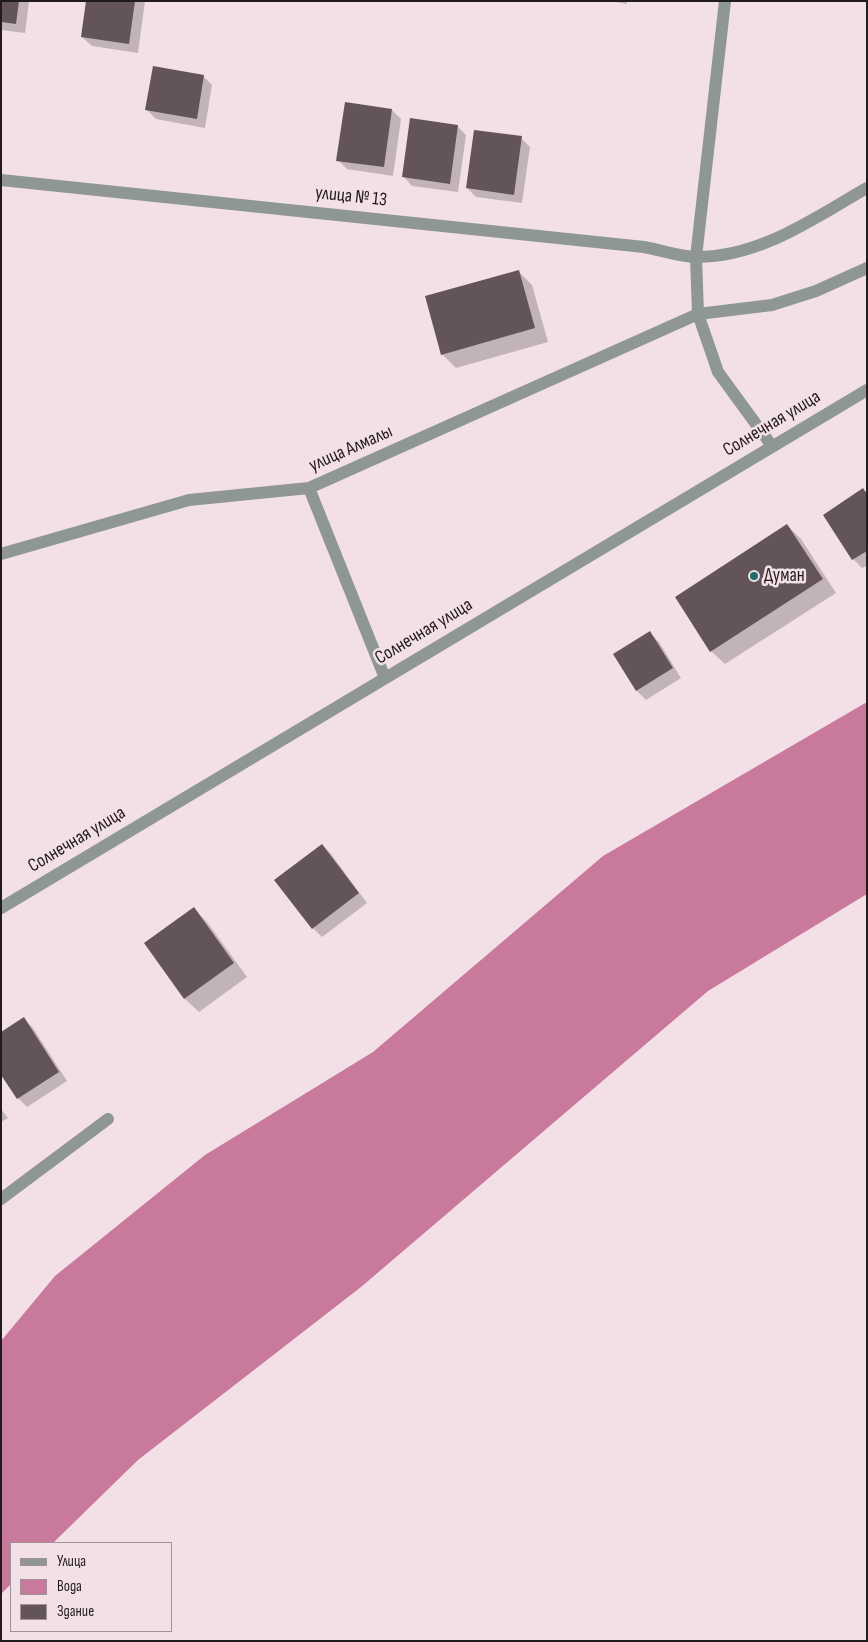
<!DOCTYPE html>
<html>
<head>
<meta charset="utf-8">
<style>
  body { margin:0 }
  #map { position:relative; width:868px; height:1642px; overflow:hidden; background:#f3e0e7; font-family:"Sofia Sans Condensed",sans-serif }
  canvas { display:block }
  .frame { position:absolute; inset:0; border:2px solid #221b1e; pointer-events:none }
  .legend { position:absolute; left:10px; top:1542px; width:162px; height:90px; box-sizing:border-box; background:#f3e0e7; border:1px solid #9f9197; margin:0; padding:6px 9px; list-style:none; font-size:15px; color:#221b1e }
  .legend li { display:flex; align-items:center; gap:10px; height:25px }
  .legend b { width:25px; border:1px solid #9f9197 }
</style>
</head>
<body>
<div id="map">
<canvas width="868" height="1642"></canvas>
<div class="frame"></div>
<ul class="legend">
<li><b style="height:6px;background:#8f9796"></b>Улица</li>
<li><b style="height:14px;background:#c9799b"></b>Вода</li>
<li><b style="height:14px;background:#635459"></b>Здание</li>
</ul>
</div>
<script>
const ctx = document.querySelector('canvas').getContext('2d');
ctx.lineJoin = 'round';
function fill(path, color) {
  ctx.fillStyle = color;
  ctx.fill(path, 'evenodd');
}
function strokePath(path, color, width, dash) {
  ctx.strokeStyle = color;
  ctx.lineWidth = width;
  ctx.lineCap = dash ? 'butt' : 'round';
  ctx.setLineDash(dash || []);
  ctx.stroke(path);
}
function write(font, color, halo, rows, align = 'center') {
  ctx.font = font + ' "Sofia Sans Condensed",sans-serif';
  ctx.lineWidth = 5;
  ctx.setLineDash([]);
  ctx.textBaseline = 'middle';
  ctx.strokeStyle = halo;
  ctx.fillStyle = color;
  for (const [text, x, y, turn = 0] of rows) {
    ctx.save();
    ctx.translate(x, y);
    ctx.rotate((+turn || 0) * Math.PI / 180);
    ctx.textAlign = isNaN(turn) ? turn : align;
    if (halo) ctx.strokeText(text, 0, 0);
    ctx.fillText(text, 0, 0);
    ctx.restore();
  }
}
fill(new Path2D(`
  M867 702V894L708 991 361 1287 138 1460 53 1543H11V1584L1 1594V1341L55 1276 205 1155 373 1052 603 856Z`), '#c9799b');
fill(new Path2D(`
  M1 1H29L25 33 1 30Z
  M87 1H145L138 53 92 46 82 37Z
  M610 1H627V4Z
  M203 76 212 85 205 128 156 119 147 110Z
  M392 110 401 119 393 176 347 169 338 160Z
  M457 126 466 135 458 192 412 186 403 176Z
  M521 138 530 147 522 203 476 197 467 188Z
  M518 271 532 285 548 342 456 368 442 354Z
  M867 494V566L862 568 853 559Z
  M787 525 801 539 836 593 725 664 711 651Z
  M650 633 659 642 681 678 646 700 637 691 615 655Z
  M322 845 331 854 367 903 322 937 313 928Z
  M194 909 207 922 247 977 199 1012 185 999 146 943Z
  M24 1019 33 1028 67 1081 27 1107 18 1098Z
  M1 1109 8 1118 1 1122Z`), '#0003');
fill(new Path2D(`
  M1 1H19L16 24 1 22Z
  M86 1H135L129 44 81 37Z
  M153 66 204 75 197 119 145 110Z
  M345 102 392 109 384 167 336 161Z
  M410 118 458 125 450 184 402 177Z
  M474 130 522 136 514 195 466 188Z
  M519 270 535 328 441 355 425 296Z
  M863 488 867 494V551L852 560 823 515Z
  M787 524 823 579 710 652 675 597Z
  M650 631 673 668 636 691 613 654Z
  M322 844 359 893 312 929 274 880Z
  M194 907 234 963 184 999 144 943Z
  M24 1017 59 1072 17 1099 1 1075V1032Z`), '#635459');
strokePath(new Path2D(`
  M725 1 696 257 698 314 718 372 772 446
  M1 180 644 247C661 250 680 257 697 257 761 257 814 218 867 188
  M309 488 385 678
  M1 554 189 500 309 488 698 314 772 305 816 291 867 268
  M1 908 867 390
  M1 1199 108 1119`), '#8f9796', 12);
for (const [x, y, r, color] of [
  [754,576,5,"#246e68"]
]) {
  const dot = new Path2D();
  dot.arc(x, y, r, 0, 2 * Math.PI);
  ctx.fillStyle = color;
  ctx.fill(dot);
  strokePath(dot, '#f3e0e7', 2);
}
write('19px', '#221b1e', '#f3e0e7', [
  ["улица № 13",351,197,6],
  ["Солнечная улица",772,424,-31],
  ["улица Алмалы",351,449,-24],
  ["Солнечная улица",424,632,-31],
  ["Солнечная улица",77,840,-31]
]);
write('19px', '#221b1e', '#f3e0e7', [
  ["Думан",764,576]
], 'left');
</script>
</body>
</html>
